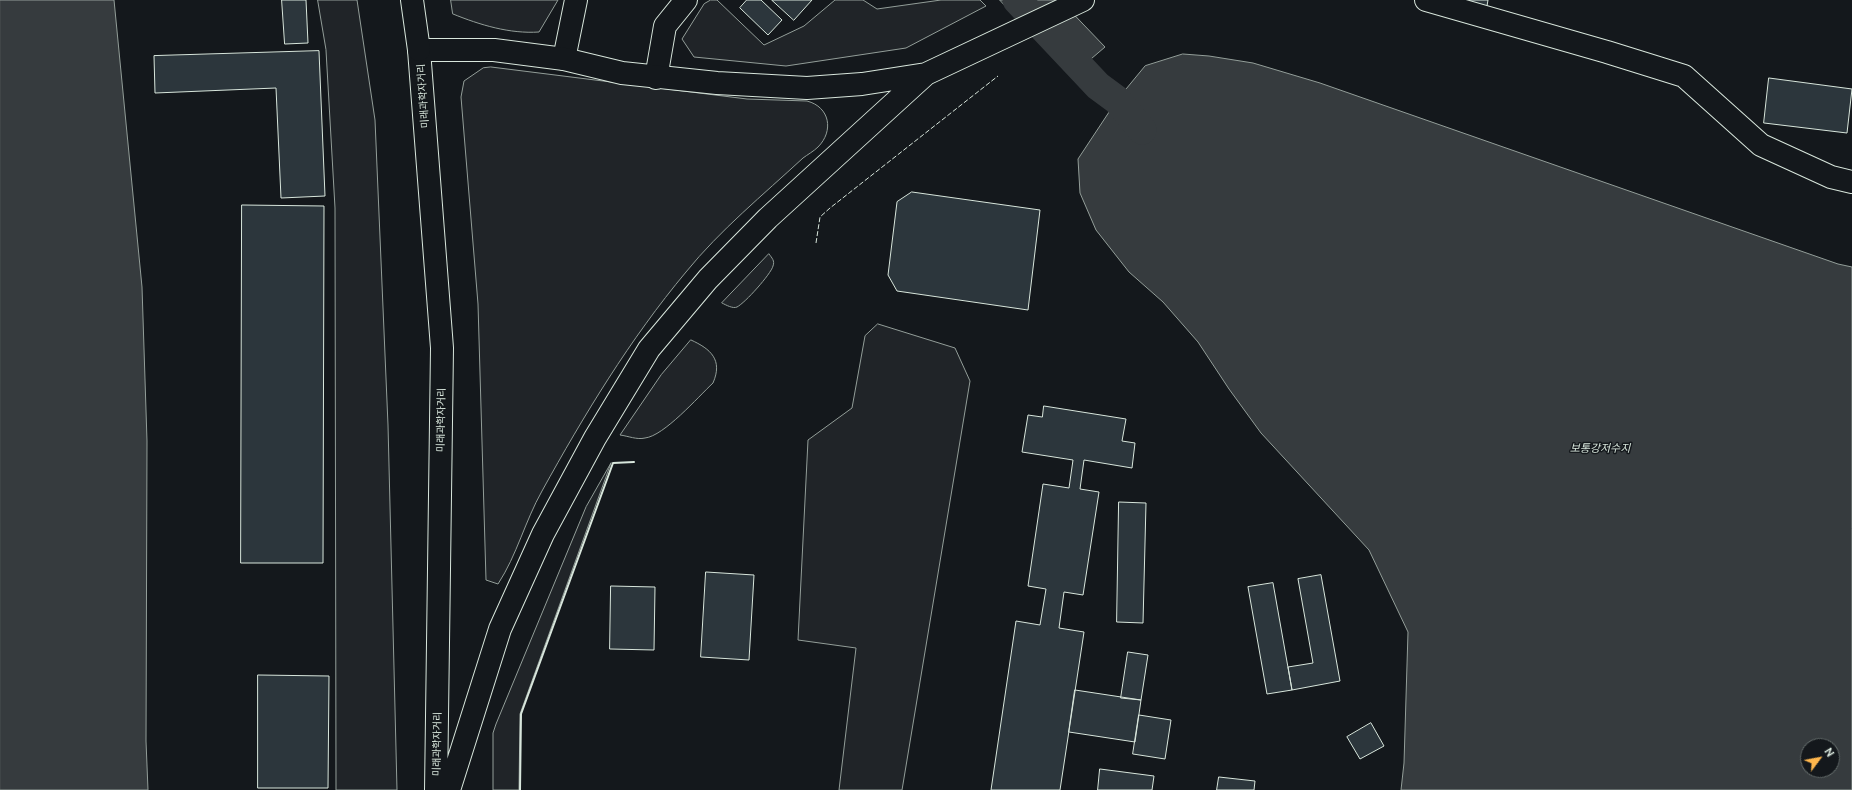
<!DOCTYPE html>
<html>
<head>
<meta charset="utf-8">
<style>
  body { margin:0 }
  #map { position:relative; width:1852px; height:790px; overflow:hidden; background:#14181c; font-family:Ubuntu,sans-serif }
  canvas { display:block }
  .north { position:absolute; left:1800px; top:738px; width:40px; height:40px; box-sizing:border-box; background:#14181c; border:1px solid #626a69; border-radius:50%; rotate:58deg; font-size:11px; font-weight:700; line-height:16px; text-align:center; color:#d8e6dc }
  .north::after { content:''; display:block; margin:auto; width:14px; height:18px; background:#ffb74d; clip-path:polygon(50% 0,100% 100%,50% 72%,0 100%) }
</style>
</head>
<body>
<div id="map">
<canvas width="1852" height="790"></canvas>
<div class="north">N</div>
</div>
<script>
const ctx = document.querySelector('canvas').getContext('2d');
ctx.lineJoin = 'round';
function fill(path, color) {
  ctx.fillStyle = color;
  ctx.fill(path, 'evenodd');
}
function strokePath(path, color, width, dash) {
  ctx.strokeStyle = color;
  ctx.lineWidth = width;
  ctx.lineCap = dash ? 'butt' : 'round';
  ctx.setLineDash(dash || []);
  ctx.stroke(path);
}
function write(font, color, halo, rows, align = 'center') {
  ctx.font = font + ' Ubuntu,"Noto Sans KR",sans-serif';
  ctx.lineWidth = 3;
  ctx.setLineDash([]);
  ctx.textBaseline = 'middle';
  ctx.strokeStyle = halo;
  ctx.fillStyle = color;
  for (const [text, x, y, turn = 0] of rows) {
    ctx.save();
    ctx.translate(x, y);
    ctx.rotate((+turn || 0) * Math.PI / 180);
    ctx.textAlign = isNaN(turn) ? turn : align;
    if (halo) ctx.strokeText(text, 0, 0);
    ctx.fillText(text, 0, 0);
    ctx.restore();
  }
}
const green = new Path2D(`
  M318 0H357L375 120 388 425 397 790H336L335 208 326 50Z
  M451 0H558L539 32C510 34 480 25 453 14Z
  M711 0H717L764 45 804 26 835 0H863L877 9 941 0H980L986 6 906 48 786 66 694 57 682 39 704 4Z
  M491 67 747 99 807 101C830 107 834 131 818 147 814 151 807 155 803 158 763 195 720 230 686 272 630 339 584 415 542 491 525 521 517 555 498 584L486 580 478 304 461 97 464 81 483 68Z
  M769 254C772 258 775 261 773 266 771 274 745 303 737 307 733 309 726 305 722 303Z
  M878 324 955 348 970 381 902 790H839L856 648 798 640 808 440 852 408 865 336Z
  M691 340C711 349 723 360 713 383 698 397 664 436 645 438 637 440 628 436 620 435L661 375Z
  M611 463 520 714 519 790H493V733L496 724 586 507Z`);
fill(green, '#202428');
strokePath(green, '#939e99', 1);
const water = new Path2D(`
  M0 0H114L142 287 147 441 146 741 148 790H0Z
  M1000 0H1060L1105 47 1071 76Z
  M1183 54 1209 56 1253 63 1320 83 1838 264 1852 267V790H1401L1404 763 1408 632 1369 550 1261 433 1229 389 1198 342 1163 302 1129 272 1096 230 1080 193 1078 159 1117 100 1145 66ZM1808 746H1832V770H1808Z`);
fill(water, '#363b3e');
strokePath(water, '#939e99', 1);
strokePath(new Path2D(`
  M1017 0 1098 86 1117 100 1142 130`), '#363b3e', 29);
const building = new Path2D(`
  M282 0H306L308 43 285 44Z
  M747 0H761L782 20 768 35 740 8Z
  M772 0H812L794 20Z
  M1460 0H1488L1487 6Z
  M319 51 325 196 281 198 276 88 155 93 154 56Z
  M1769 78 1852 89 1847 133 1764 123Z
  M912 192 1040 210 1028 310 897 291 888 275 897 202Z
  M242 205 324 206 323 563H241Z
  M1044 406 1126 419 1122 441 1135 443 1132 468 1084 460 1080 489 1099 492 1083 595 1064 592 1059 628 1084 632 1060 790H991L1016 621 1040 625 1046 589 1028 586 1043 484 1069 488 1073 460 1022 452 1028 415 1042 417Z
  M1119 502 1146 503 1143 623 1117 622Z
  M706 572 754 575 749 660 701 657Z
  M1321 575 1340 681 1292 690 1288 667 1313 663 1298 579Z
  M1273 583 1292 690 1267 694 1248 587Z
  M611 586 655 587 654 650 610 649Z
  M1128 652 1148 655 1141 700 1121 698Z
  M258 675 329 676 328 788H258Z
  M1075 690 1141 700 1135 742 1069 732Z
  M1139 715 1171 720 1165 759 1133 754Z
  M1371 723 1384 746 1360 759 1347 737Z
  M1100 769 1154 776 1152 790H1098Z
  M1219 777 1255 781 1254 790H1217Z`);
fill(building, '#2c363c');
strokePath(building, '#d8e6dc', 1);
const minor = new Path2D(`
  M1426 0 1607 52 1684 76 1761 145 1831 177 1852 182
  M564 59 576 0
  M656 78 665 26 686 0`);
const major = new Path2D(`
  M436 790 442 348 419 50H494L564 59 622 73 717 83 807 88 862 84 926 74 1083 0
  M449 790 500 629 543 534 595 438 649 349 708 279 768 218 926 74`);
const highway = new Path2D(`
  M412 0 419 50`);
strokePath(minor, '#d8e6dc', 24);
strokePath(major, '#d8e6dc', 24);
strokePath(highway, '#d8e6dc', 24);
strokePath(minor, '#14181c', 22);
strokePath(major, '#14181c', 22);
strokePath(highway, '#14181c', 22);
strokePath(new Path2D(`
  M816 243 820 217 830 208 998 76`), '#d8e6dc', 1, [5, 2]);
strokePath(new Path2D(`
  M520 790 521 714 613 463 634 462`), '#d8e6dc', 2);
write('10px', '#d8e6dc', '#14181c', [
  ["미래과학자거리",423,96,-94],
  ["미래과학자거리",441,420,-89],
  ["미래과학자거리",437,744,-89]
]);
write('italic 11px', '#d8e6dc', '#14181c', [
  ["보통강저수지",1600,448]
]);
</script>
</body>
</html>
